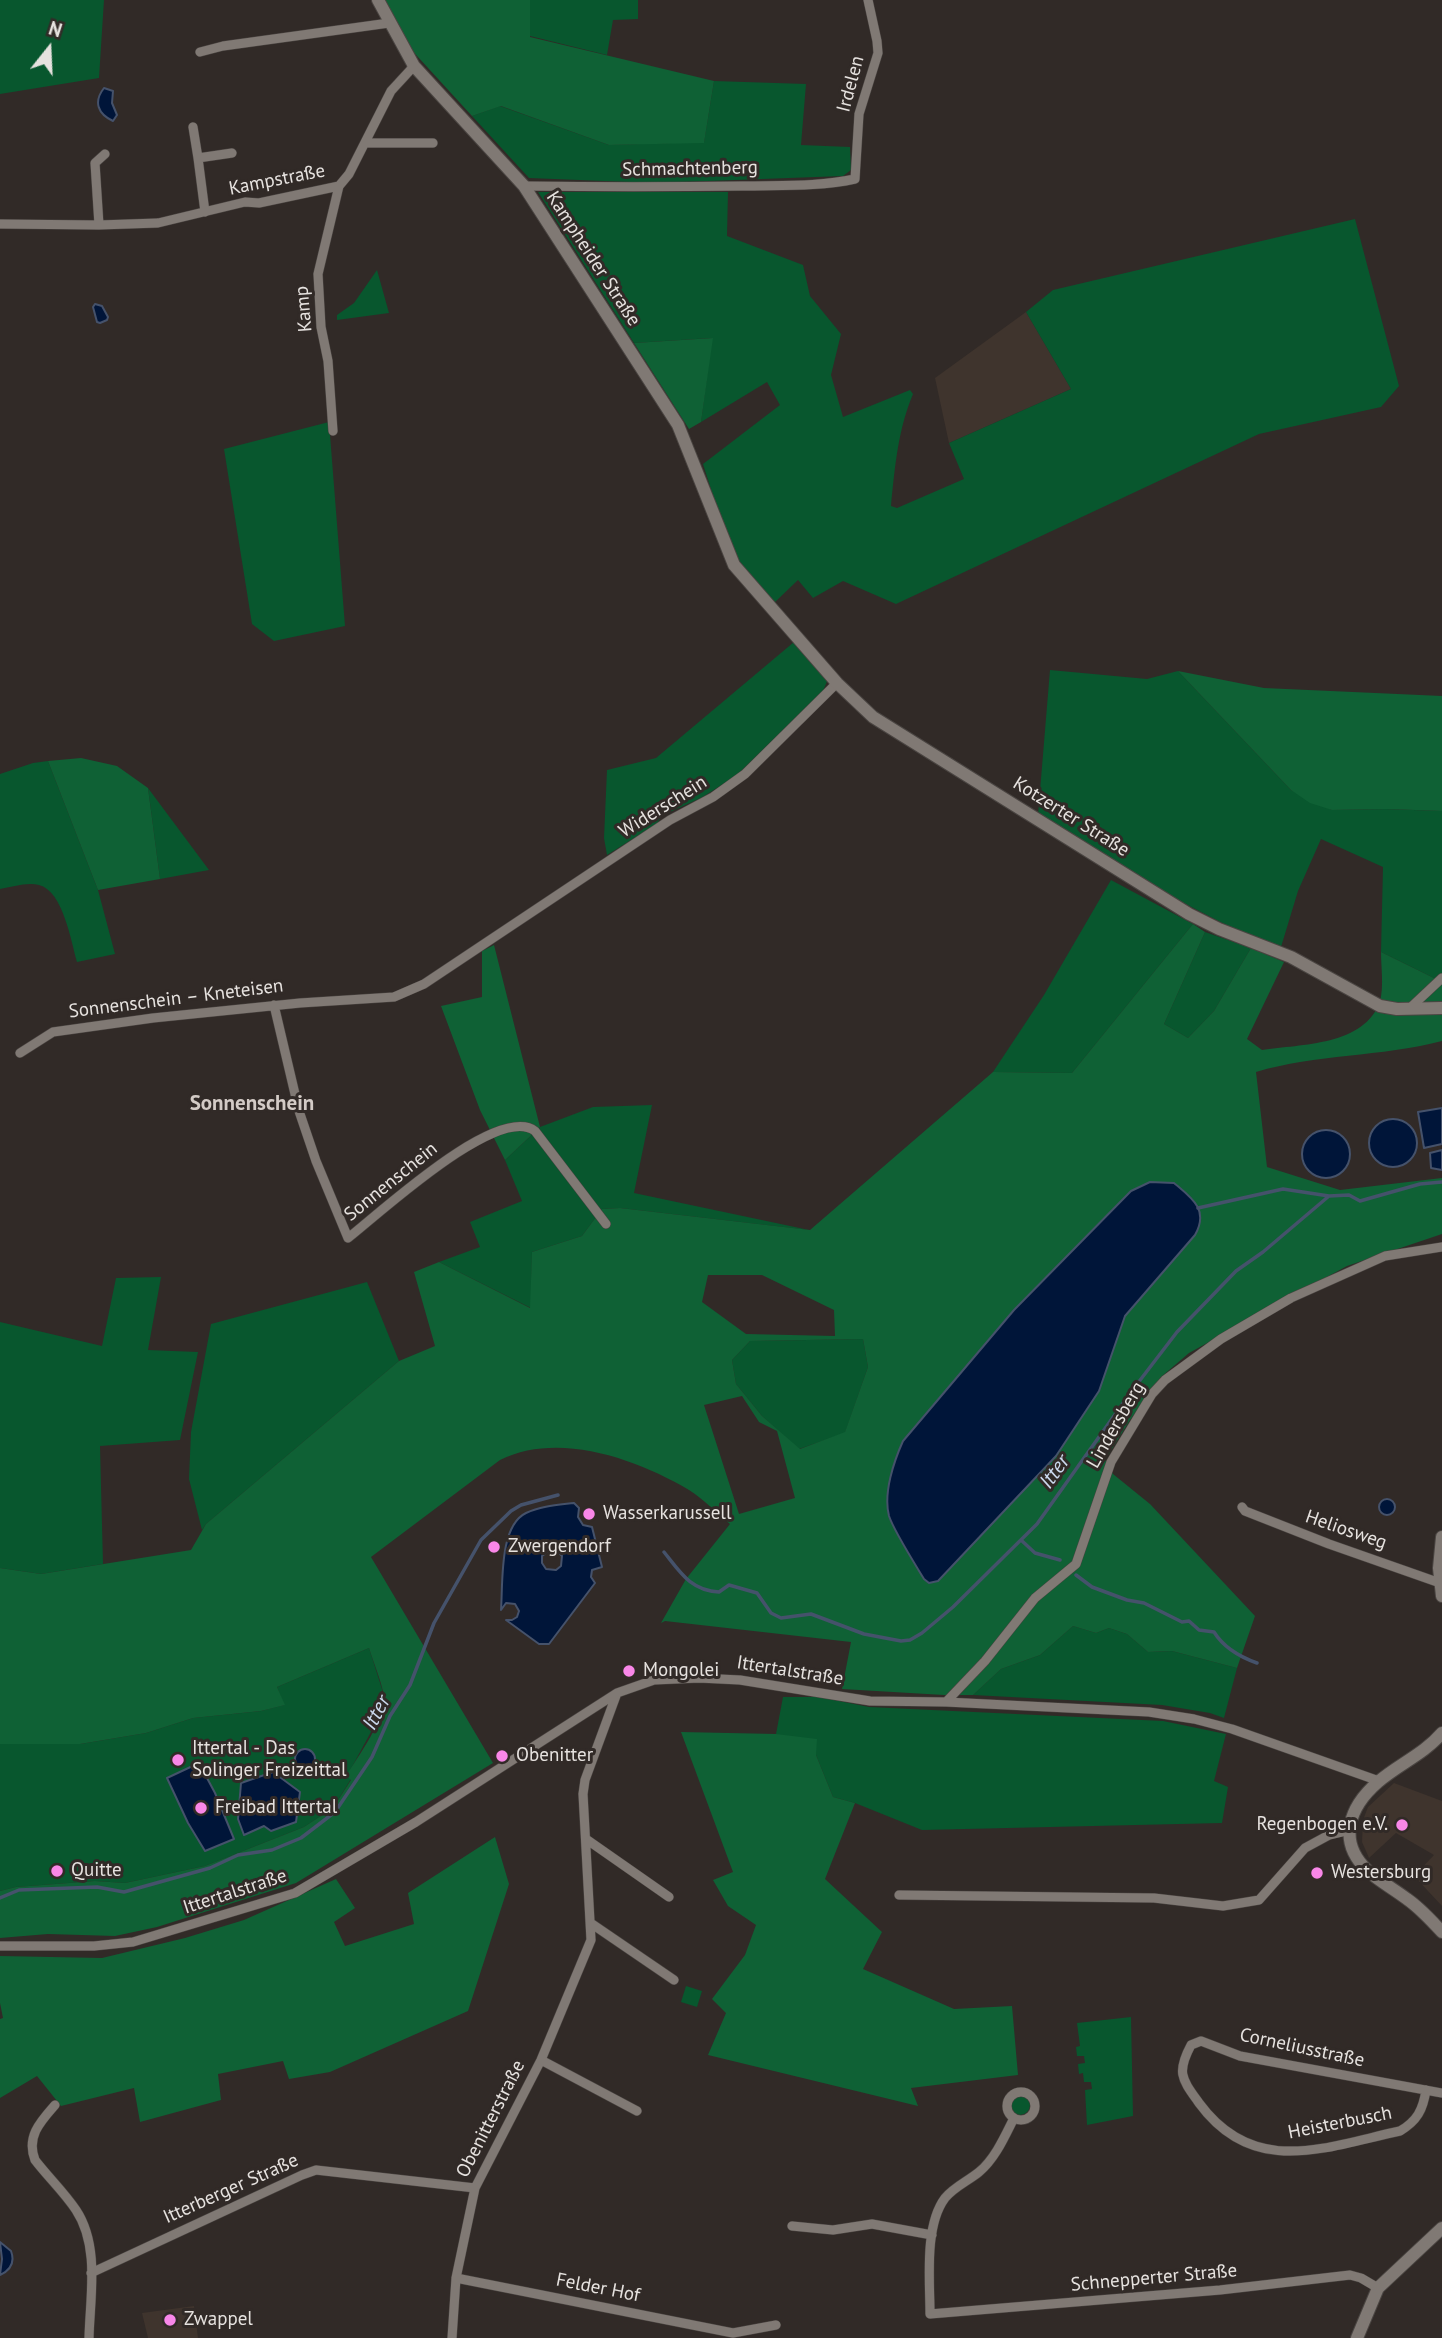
<!DOCTYPE html>
<html>
<head>
<meta charset="utf-8">
<style>
  body { margin:0 }
  #map { position:relative; width:1442px; height:2338px; overflow:hidden; background:#312a27; font-family:"PT Sans",sans-serif }
  canvas { display:block }
  .north { position:absolute; left:14px; top:14px; width:70px; height:70px; -webkit-text-stroke:5px #312a27; paint-order:stroke; rotate:18deg; font-size:19px; font-weight:700; line-height:28px; text-align:center; color:#e6e2df }
  .north::after { content:''; display:block; margin:auto; width:24px; height:32px; background:#e6e2df; clip-path:polygon(50% 0,100% 100%,50% 72%,0 100%) }
</style>
</head>
<body>
<div id="map">
<canvas width="1442" height="2338"></canvas>
<div class="north">N</div>
</div>
<script>
const ctx = document.querySelector('canvas').getContext('2d');
ctx.lineJoin = 'round';
function fill(path, color) {
  ctx.fillStyle = color;
  ctx.fill(path, 'evenodd');
}
function strokePath(path, color, width, dash) {
  ctx.strokeStyle = color;
  ctx.lineWidth = width;
  ctx.lineCap = dash ? 'butt' : 'round';
  ctx.setLineDash(dash || []);
  ctx.stroke(path);
}
function write(font, color, halo, rows, align = 'center') {
  ctx.font = font + ' "PT Sans",sans-serif';
  ctx.lineWidth = 6;
  ctx.setLineDash([]);
  ctx.textBaseline = 'middle';
  ctx.strokeStyle = halo;
  ctx.fillStyle = color;
  for (const [text, x, y, turn = 0] of rows) {
    ctx.save();
    ctx.translate(x, y);
    ctx.rotate((+turn || 0) * Math.PI / 180);
    ctx.textAlign = isNaN(turn) ? turn : align;
    if (halo) ctx.strokeText(text, 0, 0);
    ctx.fillText(text, 0, 0);
    ctx.restore();
  }
}
fill(new Path2D(`
  M1026 312 1071 389 949 443 935 378Z
  M1394 1783 1442 1801V1906L1414 1876 1434 1855 1396 1833 1369 1858 1362 1842 1363 1820 1368 1807Z
  M194 2306 198 2338H148L142 2313Z`), '#3f342d');
fill(new Path2D(`
  M0 0H104L99 78 0 94Z
  M530 0H638V19L613 20 607 55 530 36Z
  M714 81 806 84 801 145 850 147 851 170 843 176 654 183 529 178 472 116 500 106 609 145 704 142Z
  M538 192H728L727 236 803 265 810 296 841 334 831 375 843 417 910 390 913 394C898 430 895 466 891 506L897 508 964 479 949 443 1071 389 1026 312 1053 290 1355 219 1399 386 1381 407 1259 434 896 604 843 581 813 598 798 580 774 603 742 567 730 549 703 464 780 405 767 382 701 422 712 338 634 343Z
  M377 270 389 313 337 320V315L354 303Z
  M329 422 345 626 274 641 252 624 224 449Z
  M794 642 828 679 823 691 736 776 701 798 661 816 657 824 607 855 604 838 607 770 656 758Z
  M1050 670 1147 679 1178 671 1291 790 1332 810 1386 809 1442 811V982L1381 952 1383 867 1321 839 1298 891 1281 947 1230 927 1178 900 1038 815Z
  M48 761 98 890 115 954 77 962C71 941 63 891 39 885 27 882 12 887 0 889V774L33 763Z
  M148 788 209 870 160 879Z
  M1111 880 1193 924 1072 1073 993 1072 1044 995Z
  M1205 932 1251 948 1214 1011 1188 1038 1164 1024Z
  M652 1105 634 1193 809 1230 620 1208 602 1209 582 1236 532 1252 531 1308 439 1262 480 1247 470 1222 522 1201 505 1160 540 1127 593 1107Z
  M161 1277 148 1350 198 1352 180 1440 100 1446 103 1564 41 1574 0 1568V1322L102 1346 116 1278Z
  M367 1282 399 1361 206 1524 202 1530 189 1479 191 1432 211 1324Z
  M863 1339 868 1367 845 1433 799 1449 762 1416 736 1384 732 1360 750 1341Z
  M1073 1626 1096 1633 1109 1628 1127 1634 1148 1652 1172 1651 1237 1668 1224 1718 1210 1713 1162 1705 973 1695 1001 1669 1040 1655Z
  M369 1648 382 1689 384 1708 347 1776 351 1779 333 1808 304 1827 205 1866 125 1883 95 1881 16 1887 0 1891V1744H80L146 1733 193 1718 261 1711 284 1705 277 1687Z
  M783 1697H819L869 1707 1163 1721 1226 1734 1214 1781 1228 1787 1222 1823 922 1830 855 1803 833 1797 816 1755 776 1734Z
  M686 1986 702 1991 697 2007 681 2002Z
  M1131 2017 1133 2116 1087 2125 1085 2090 1092 2089 1091 2082H1084L1083 2073 1079 2074 1078 2064 1085 2063 1084 2056H1077L1076 2047 1080 2046 1077 2023Z
  M1010 2105a10 10 0 1 1 20 0a10 10 0 1 1-20 0Z`), '#08572e');
fill(new Path2D(`
  M385 0H530V37L714 81 704 143 609 145 501 106 472 116 407 45Z
  M713 338 701 422 689 429 634 343Z
  M1178 671 1264 688 1442 696V811L1387 809 1332 810 1310 803 1291 790Z
  M81 758 117 766 148 788 160 879 98 890 48 761Z
  M1193 924 1205 932 1164 1024 1188 1038 1214 1011 1251 948 1284 962 1247 1039 1262 1050C1301 1044 1365 1046 1380 1001 1384 987 1381 967 1381 952L1442 982V1041C1381 1057 1316 1054 1256 1072L1267 1167 1340 1190 1442 1178V1234L1347 1266 1189 1353 1161 1377 1130 1420 1105 1460 1113 1474 1150 1504 1255 1616 1237 1668 1172 1651 1148 1652 1127 1634 1109 1628 1096 1633 1073 1626 1040 1655 1001 1669 973 1695H944L842 1689 851 1642 665 1621 661 1623 686 1579 730 1524C717 1513 703 1499 689 1490 636 1459 559 1431 500 1460L371 1557 493 1763 296 1883 157 1927 115 1936 48 1934 0 1938V1891L16 1887 95 1881 125 1883 205 1866 304 1827 333 1808 351 1780 346 1776C357 1758 387 1717 384 1696 381 1680 374 1664 369 1648L277 1687 285 1705 261 1711 193 1718 146 1733 80 1744H0V1568L41 1574 191 1550 206 1524 399 1361 435 1346 414 1272 439 1262 530 1308 532 1252 582 1236 602 1209 620 1208 810 1230 993 1072 1072 1073ZM1150 1182 1195 1235 1124 1316 929 1583 924 1579 889 1516 903 1441 1014 1310 1131 1191ZM708 1275H762L834 1310 835 1336 746 1334 702 1302ZM863 1339 868 1367 845 1432 800 1449 762 1416 736 1384 732 1360 750 1341ZM742 1396 759 1422 777 1431 795 1498 739 1514 704 1405Z
  M494 945 540 1127 505 1160 480 1110 441 1006 482 997V951Z
  M681 1732 776 1734 817 1739 816 1755 833 1797 855 1803 825 1879 882 1932 863 1969 954 2009 1012 2006 1018 2075 911 2088 918 2106 708 2055 726 2013 712 1999 745 1955 756 1925 728 1906 713 1880 733 1872Z
  M495 1837 509 1884 468 2011 330 2072 289 2079 283 2061 218 2074 221 2100 140 2122 134 2088 61 2106 37 2076 0 2098V2019L3 2018 0 2003V1956L102 1958 185 1938 244 1920 336 1879 355 1908 334 1922 345 1946 414 1924 408 1893Z`), '#0f6135');
const water = new Path2D(`
  M104 88 113 91 112 103 117 115 113 121C98 114 93 102 104 88Z
  M95 304 102 306 108 317 107 320 100 323 97 322 93 307Z
  M1442 1108V1144L1424 1148 1418 1112Z
  M1369 1143a24 24 0 1 1 48 0a24 24 0 1 1-48 0Z
  M1302 1154a24 24 0 1 1 48 0a24 24 0 1 1-48 0Z
  M1442 1150V1170L1431 1168 1430 1153Z
  M1150 1182 1174 1183C1193 1199 1209 1210 1195 1235L1125 1316 1099 1391 1056 1456 938 1581 929 1583 924 1579C915 1564 894 1531 889 1516 883 1493 894 1461 903 1441L1014 1310 1131 1191Z
  M1379 1507a8 8 0 1 1 16 0a8 8 0 1 1-16 0Z
  M574 1503 579 1508 578 1517 583 1525 592 1527 602 1567 592 1570 591 1577 595 1583 549 1644H539L506 1620H512L517 1617 519 1611 515 1604 506 1603 501 1610C503 1583 499 1526 526 1513 541 1506 558 1505 574 1503ZM550 1550 557 1551 562 1556 561 1566 556 1570 546 1569 542 1563V1556Z
  M295 1759a10 10 0 1 1 20 0a10 10 0 1 1-20 0Z
  M199 1763 215 1793 234 1839 205 1851 188 1823 167 1778Z
  M273 1772 300 1792 296 1822 271 1831 264 1826 244 1835 238 1819 241 1783Z
  M0 2242 11 2251C15 2262 11 2270 0 2275L2 2259Z`);
fill(water, '#001539');
strokePath(water, '#45526b', 2);
strokePath(new Path2D(`
  M1198 1208 1283 1189 1329 1196
  M1021 1540 1035 1553 1060 1560
  M664 1552C680 1572 691 1591 719 1592L729 1585 757 1593 771 1613 781 1618 811 1614 864 1634 901 1641 910 1640 922 1633 953 1607 1037 1524 1131 1392 1177 1332 1236 1271 1263 1252 1329 1196 1349 1195 1360 1201 1420 1184 1442 1182
  M1076 1575 1092 1587 1127 1600 1144 1603 1182 1622 1189 1621 1199 1630 1214 1632C1224 1648 1240 1657 1257 1663
  M0 1898 19 1890 97 1887 124 1892 210 1868 238 1855 272 1850 301 1838 335 1812 372 1757 390 1716 410 1685 434 1623 481 1540 511 1511 521 1505 558 1495`), '#45526b', 3.5);
const street = new Path2D(`
  M200 52 223 46 389 23
  M193 127 198 158
  M365 143H433
  M524 186C597 187 670 187 743 186 780 185 819 187 855 179L859 114 878 53 877 41 868 0
  M205 212 198 158 232 153
  M0 224 99 225 158 223 245 202 259 203 339 186 349 174 391 91 414 66
  M99 225 95 163 105 154
  M333 431 328 361 321 327 318 274 339 186
  M274 1005 299 1111 316 1161 348 1238C379 1214 498 1103 535 1131L606 1224
  M1410 1008 1442 978
  M20 1053 53 1032 153 1018 300 1003 394 997 424 984 670 820 713 797 745 774 837 683
  M1242 1507 1245 1511 1329 1544 1440 1583
  M946 1702 985 1661 1035 1598 1076 1564 1111 1462 1152 1394 1165 1380 1221 1339 1291 1298 1385 1256 1442 1247
  M586 1839 669 1897
  M899 1895 1154 1898 1223 1906 1259 1900 1305 1848 1329 1835 1350 1830
  M592 1924 674 1980
  M0 1946H94L133 1942 295 1893 416 1822 617 1693 654 1680 699 1678 740 1680 870 1701 946 1702 1149 1712 1194 1719 1232 1729 1379 1781
  M541 2060 637 2111
  M1426 2090C1423 2110 1417 2121 1400 2131 1325 2147 1254 2178 1199 2103 1182 2079 1176 2073 1191 2045L1201 2041 1240 2056 1442 2093
  M1007 2106a14 14 0 1 1 28 0a14 14 0 1 1-28 0Z
  M55 2105C40 2122 26 2137 35 2160 48 2177 64 2192 76 2210 100 2246 90 2297 89 2338
  M1014 2118C1005 2136 995 2159 979 2172 968 2181 954 2187 945 2198 924 2226 930 2281 930 2314L1220 2290 1350 2275 1361 2278 1378 2288
  M792 2226 833 2230 872 2224 932 2235
  M91 2273 302 2175 316 2170 475 2188
  M456 2278 733 2333 776 2325
  M452 2338 456 2278 475 2188 541 2060 591 1940 583 1794 585 1780 617 1693`);
const secondary = new Path2D(`
  M378 0 414 66 524 186 678 425 734 565 837 683 873 717 1189 914 1219 929 1291 957 1380 1006 1397 1009 1442 1008
  M1442 1537 1439 1568 1442 1596
  M1442 1733C1424 1754 1399 1764 1378 1782 1349 1807 1337 1841 1367 1870 1379 1881 1394 1889 1407 1899 1420 1908 1431 1920 1442 1932
  M1357 2338 1378 2288 1442 2228`);
strokePath(street, '#4a4542', 10);
strokePath(secondary, '#4a4542', 14);
strokePath(street, '#807974', 9);
strokePath(secondary, '#807974', 12);
for (const [x, y, r, color] of [
  [589,1514,7,"#f987e8"],
  [494,1547,7,"#f987e8"],
  [629,1671,7,"#f987e8"],
  [502,1756,7,"#f987e8"],
  [178,1760,7,"#f987e8"],
  [201,1808,7,"#f987e8"],
  [1402,1825,7,"#f987e8"],
  [57,1871,7,"#f987e8"],
  [1317,1873,7,"#f987e8"],
  [170,2320,7,"#f987e8"]
]) {
  const dot = new Path2D();
  dot.arc(x, y, r, 0, 2 * Math.PI);
  ctx.fillStyle = color;
  ctx.fill(dot);
  strokePath(dot, '#312a27', 2.5);
}
write('19px', '#e6e2df', '#312a27', [
  ["Irdelen",851,84,-75],
  ["Schmachtenberg",690,169,-1],
  ["Kampstraße",277,180,-11],
  ["Kampheider Straße",593,259,57],
  ["Kamp",304,309,-95],
  ["Widerschein",663,807,-32],
  ["Kotzerter Straße",1071,817,32],
  ["Sonnenschein – Kneteisen",176,999,-7],
  ["Sonnenschein",391,1182,-39],
  ["Lindersberg",1116,1425,-60],
  ["Heliosweg",1346,1530,19],
  ["Ittertalstraße",790,1671,9],
  ["Ittertalstraße",235,1892,-18],
  ["Corneliusstraße",1302,2048,12],
  ["Obenitterstraße",491,2119,-63],
  ["Heisterbusch",1340,2123,-11],
  ["Itterberger Straße",231,2189,-24],
  ["Schnepperter Straße",1154,2278,-5],
  ["Felder Hof",598,2288,11]
]);
write('19px', '#e6e2df', '#312a27', [
  ["Wasserkarussell",603,1514],
  ["Zwergendorf",508,1547],
  ["Mongolei",643,1671],
  ["Ittertal - Das",192,1749],
  ["Solinger Freizeittal",192,1771],
  ["Obenitter",516,1756],
  ["Freibad Ittertal",215,1808],
  ["Regenbogen e.V.",1388,1825,"right"],
  ["Quitte",71,1871],
  ["Westersburg",1331,1873],
  ["Zwappel",184,2320]
], 'left');
write('bold 21px', '#d3cbc6', '#312a27', [
  ["Sonnenschein",252,1104]
]);
write('italic 21px', '#cbd9ed', '#312a27', [
  ["Itter",1055,1472,-54],
  ["Itter",377,1713,-62]
]);
</script>
</body>
</html>
